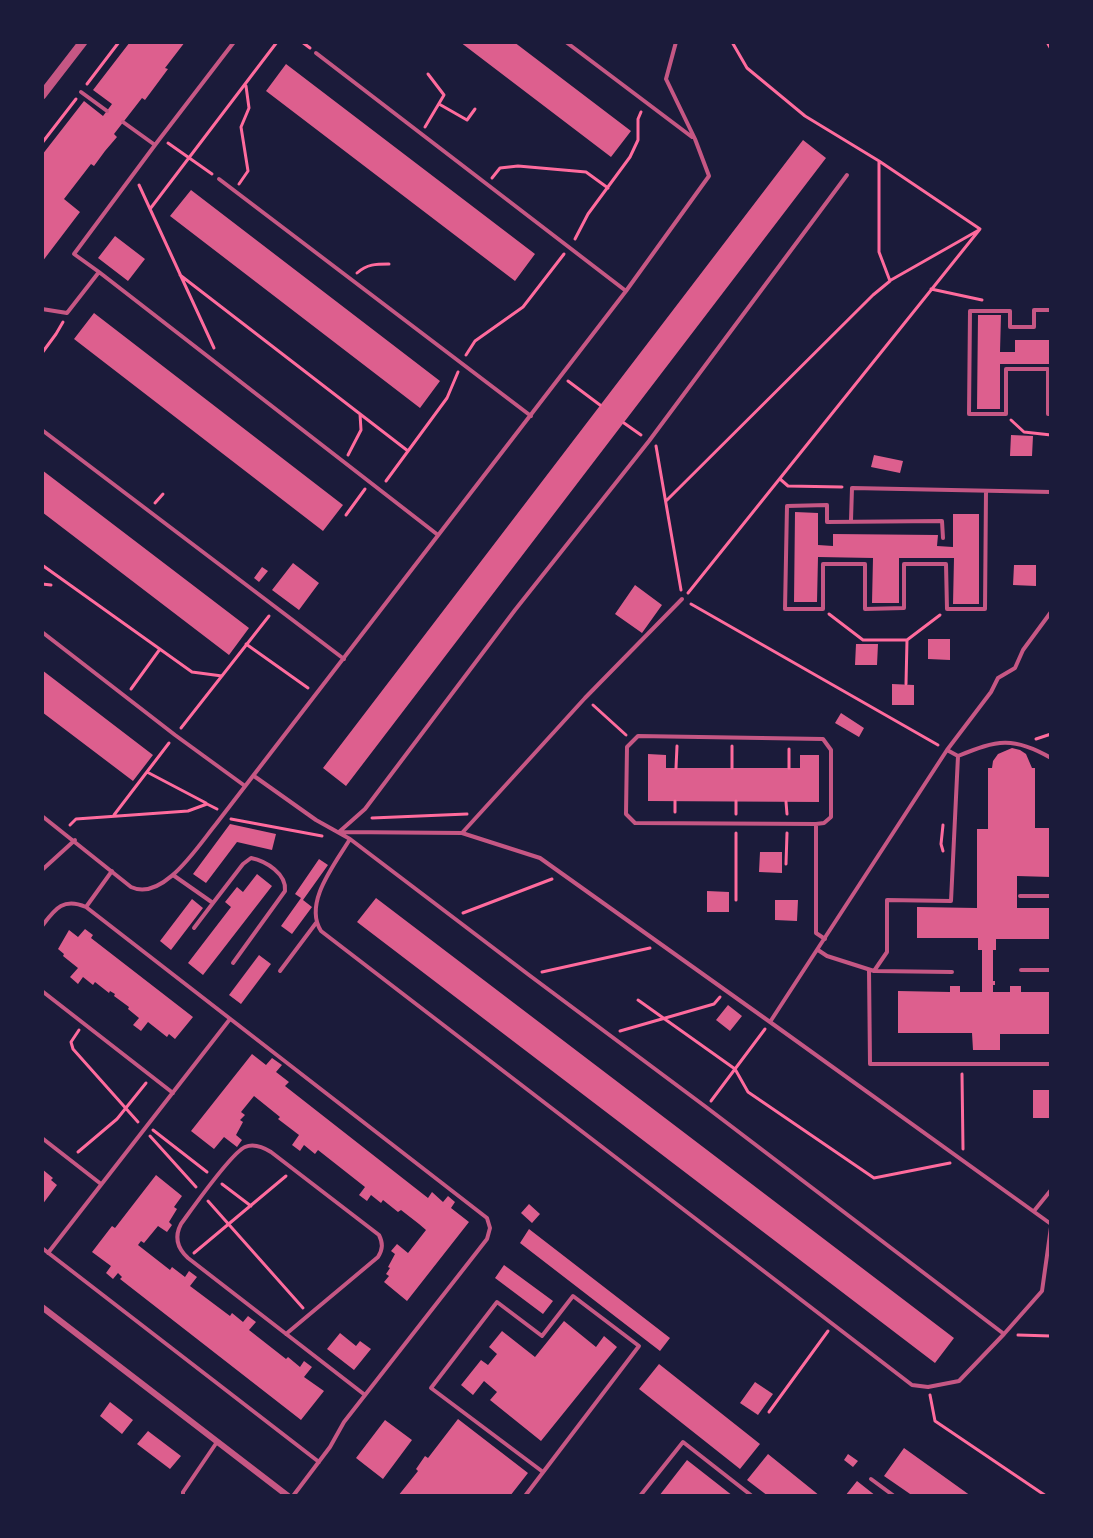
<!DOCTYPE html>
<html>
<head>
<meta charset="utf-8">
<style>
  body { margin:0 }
  #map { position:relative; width:1093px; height:1538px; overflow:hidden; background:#1b1b3a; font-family:Roboto,sans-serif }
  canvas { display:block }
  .frame { position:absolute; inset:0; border:44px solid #1b1b3a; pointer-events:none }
</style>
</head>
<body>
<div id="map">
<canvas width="1093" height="1538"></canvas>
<div class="frame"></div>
</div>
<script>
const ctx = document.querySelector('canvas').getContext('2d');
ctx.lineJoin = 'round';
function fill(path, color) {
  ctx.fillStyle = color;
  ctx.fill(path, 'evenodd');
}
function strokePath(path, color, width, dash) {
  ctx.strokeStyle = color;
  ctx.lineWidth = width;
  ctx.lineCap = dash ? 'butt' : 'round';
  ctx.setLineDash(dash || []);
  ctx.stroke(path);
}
fill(new Path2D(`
  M130 42H185L165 68 168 69 145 100 142 98 114 134 117 137 105 151 94 166 91 164 64 199 80 212 42 262V155L84 101 103 116 112 104 93 90Z
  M460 42H514L631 131 611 157Z
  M286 64 535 254 515 281 266 91Z
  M803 140 826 158 346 786 323 768Z
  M191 190 440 381 420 408 170 216Z
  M115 236 145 259 128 281 98 258Z
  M94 313 343 505 323 531 74 339Z
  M978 315H1001L1000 352H1015V340H1051V364H1000V409H977Z
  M1011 435 1033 436 1032 456H1010Z
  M874 455 903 461 900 473 871 467Z
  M42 470 249 628 229 655 42 512Z
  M795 512 818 513V545L833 546V534L938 535 937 546 953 547V514H979V604H953L954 558H899V603H872L873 558 818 557 817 602H794Z
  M293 563 319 583 299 610 272 590Z
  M1014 565H1036V586L1013 585Z
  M262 567 268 571 259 582 254 578Z
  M635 585 662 605 642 633 615 614Z
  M928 639H950V660L928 659Z
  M856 644H878L877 665H855Z
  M42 670 153 755 133 781 42 712Z
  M892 684 914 685V705H892Z
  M841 713 864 728 859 737 835 723Z
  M1012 748 1020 750 1026 754 1032 768H1035V828H1051V877L1017 876V908H1051V939H996V950H993V981H995V985H993V992H1010V986H1021V992H1051V1034H1000V1050H973L972 1033H898V991L950 992V986H960V992H982V950H978V938H917V907L977 908V829H988V768H992L993 761 998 754Z
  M648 754 666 755V768H800V755H819V802L648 801Z
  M230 824 276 834 272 850 237 842 206 883 193 874Z
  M760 852H782V873L759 872Z
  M319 859 328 865 303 900 312 907 292 934 281 926 301 898 295 894Z
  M257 874 272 886 203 975 188 963 231 907 225 902 237 887 243 892Z
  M707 891 729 892V912H707Z
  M376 898 954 1338 935 1363 357 922Z
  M192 899 203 908 171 950 160 941Z
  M775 900H798L797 921 775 920Z
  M85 929 93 935 91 938 193 1017 175 1039 169 1034 167 1037 148 1022 141 1031 133 1025 139 1018 128 1009 129 1007 114 996 115 994 110 991 109 993 95 982 93 985 83 977 78 984 70 977 78 968 63 956 64 954 58 949 69 930 78 937Z
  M259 955 271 964 241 1004 229 995Z
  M728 1005 742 1016 730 1031 716 1020Z
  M252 1054 266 1065 272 1058 282 1065 276 1072 289 1082 285 1086 428 1198 432 1192 443 1202 448 1196 455 1202 451 1208 469 1222 407 1301 384 1282 389 1276 386 1274 390 1268 388 1267 395 1254 391 1251 397 1244 408 1253 426 1230 419 1224 401 1210 398 1212 383 1200 381 1203 371 1195 367 1201 359 1195 365 1187 318 1150 315 1154 304 1145 300 1151 292 1145 299 1135 278 1119 280 1117 254 1096 241 1112 245 1115 240 1120 243 1122 236 1135 242 1140 237 1147 224 1137 214 1149 191 1131Z
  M1033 1090H1051V1118H1033Z
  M42 1169 53 1178 51 1180 57 1185 42 1205Z
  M156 1175 182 1196 174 1207 177 1209 169 1222 172 1225 167 1232 158 1226 144 1243 141 1241 138 1245 170 1270 172 1267 185 1277 189 1271 197 1277 190 1286 230 1316 232 1313 243 1322 248 1316 256 1322 249 1330 286 1359 288 1357 300 1367 304 1361 312 1367 304 1377 324 1391 301 1420 120 1279 122 1277 118 1273 113 1279 106 1273 111 1266 92 1252 112 1226 115 1228Z
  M529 1204 540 1214 532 1223 521 1213Z
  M529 1229 670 1338 660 1351 520 1243Z
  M504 1265 553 1301 543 1314 495 1278Z
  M564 1321 596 1347 604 1336 617 1347 541 1441 490 1400 497 1392 484 1381 473 1395 461 1385 481 1360 488 1365 497 1354 489 1347 502 1331 535 1357Z
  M340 1333 356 1346 360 1341 371 1349 354 1370 327 1349Z
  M659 1364 760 1444 740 1469 639 1389Z
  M755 1382 773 1394 758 1415 740 1403Z
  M110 1402 133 1420 122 1434 100 1416Z
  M458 1419 528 1473 510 1496H398L418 1471 416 1469 425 1456 428 1458Z
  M385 1420 412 1440 383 1479 356 1458Z
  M148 1431 181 1456 170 1469 137 1444Z
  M904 1448 971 1496H913L884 1476Z
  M768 1454 820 1496H768L747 1480Z
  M848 1454 858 1461 853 1467 844 1460Z
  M687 1460 733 1496H659Z
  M857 1481 876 1496H845Z`), '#dd5f8e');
strokePath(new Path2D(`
  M302 42 310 48
  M732 42 747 68 805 116 879 161 980 229
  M1047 42 1051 49
  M87 84 119 42
  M439 104 467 120 475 109
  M425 127 444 95 428 74
  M42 143 76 99
  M168 143 212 174
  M492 178 500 168 518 166 586 172 608 188
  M239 184 248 171 241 127 249 108 246 86
  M139 185 214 348
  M150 209 277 42
  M575 239 588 214 630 157 638 140V119L641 112
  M357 273C367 264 376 264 389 264
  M180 275 408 451
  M891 280 979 230
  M931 289 982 300
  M42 353 56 334 63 322
  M466 355 475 341 523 307 564 254
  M568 381 600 405
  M1011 420 1024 432 1051 435
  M624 423 641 435
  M656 446 681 590
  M348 455 361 430 360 414
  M780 479 788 486 842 487
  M386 481 447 398 458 372
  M666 501 873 295 890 281 879 252V161
  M155 503 163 494
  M346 515 365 489
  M42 565 192 672 222 676
  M42 584 51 585
  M688 593 980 229
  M691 604 938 745
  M829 614 863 640H907L940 615
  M246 644 308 688
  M906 684 907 640
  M131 689 160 649
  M593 705 626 735
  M181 728 269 616
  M1036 739 1051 734
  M732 746V768
  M676 768 677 746
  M789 768V749
  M147 772 206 803
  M675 801V812
  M736 801V814
  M786 802 787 814
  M114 815 169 743
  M372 818 467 814
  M231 819 322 836
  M70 825 76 819 188 811 207 804 217 809
  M736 833V900
  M943 851 941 844 943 825
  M786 864 787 833
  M463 913 552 879
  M542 972 650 948
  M638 1000 735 1069 748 1092 874 1178 950 1163
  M79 1030 71 1042 73 1049 138 1122
  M620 1031 714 1004 720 997
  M962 1074 963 1149
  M711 1101 765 1029
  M153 1130 207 1172
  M150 1136 196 1187
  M78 1152 117 1119 146 1083
  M222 1184 251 1206
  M208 1201 303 1308
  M194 1253 286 1176
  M1018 1335 1051 1336
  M930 1395 935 1421 1046 1496
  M769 1412 828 1331`), '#ff6b9d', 3);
strokePath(new Path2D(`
  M566 42 692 137
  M316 53 626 291
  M81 92 107 111
  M123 122 155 145 234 42
  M219 179 531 416
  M99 272 438 535
  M42 309 67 313 99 272 74 254 155 145
  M1051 310H1034V327H1010V311H970L969 414H1006V369H1048V414H1051
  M42 430 344 659
  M851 520 852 488 1051 492
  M943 538 942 521 827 522V505L787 506 785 609H823V564H865V609L904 608V564H946L947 609H985L986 491
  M42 632 175 735 245 786
  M947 750 958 756
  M958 756C997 740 1013 736 1051 758
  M254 776 316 820 350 839 529 975 706 1107 1004 1334 1042 1291 1051 1227
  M42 816 131 887C163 902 198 846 216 824L626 291 709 176 695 139 666 79 676 42
  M816 824 635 823 626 814 627 747 638 736 823 739 831 750V817L824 823 816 824V933L825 939
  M339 832 462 833 540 858 770 1022 1051 1224
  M339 832 365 809 515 610 649 441 847 175
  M462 833 585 698 682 599
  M350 839C335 864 303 903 321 931L912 1385 928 1387 959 1381 1004 1334
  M42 870 75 840
  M173 875 213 903 243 864 251 858C266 861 287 874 285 891L233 963
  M1020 896H1051
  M86 907 112 871
  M42 926C55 909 63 897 86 907L487 1218 490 1228 487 1239 344 1422 330 1447 293 1496
  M194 928 213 903
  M818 950 827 956 874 971 887 952V900L951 901 958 756
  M869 970 870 1064H1051
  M1021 970H1051
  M280 971 316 923
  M875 971 952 972
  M42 991 173 1093
  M770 1022 947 750 991 692 998 678 1015 668 1023 650 1051 612
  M42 1138 101 1184
  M1034 1211 1051 1190
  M42 1248 319 1462
  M48 1253 230 1019
  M286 1334 378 1257C383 1249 383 1243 379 1235L271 1152C263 1147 254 1143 245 1147 231 1153 192 1209 181 1224 174 1237 177 1248 188 1258L365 1395
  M871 1479 894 1496
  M183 1496V1492L217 1442
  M525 1496 639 1346 573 1296 542 1336 497 1302 431 1388 543 1472
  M640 1496 683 1442 752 1496`), '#c65784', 4);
strokePath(new Path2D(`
  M42 1307 288 1496`), '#c65784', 6);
strokePath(new Path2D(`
  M42 95 83 42`), '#c65784', 9);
</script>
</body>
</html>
